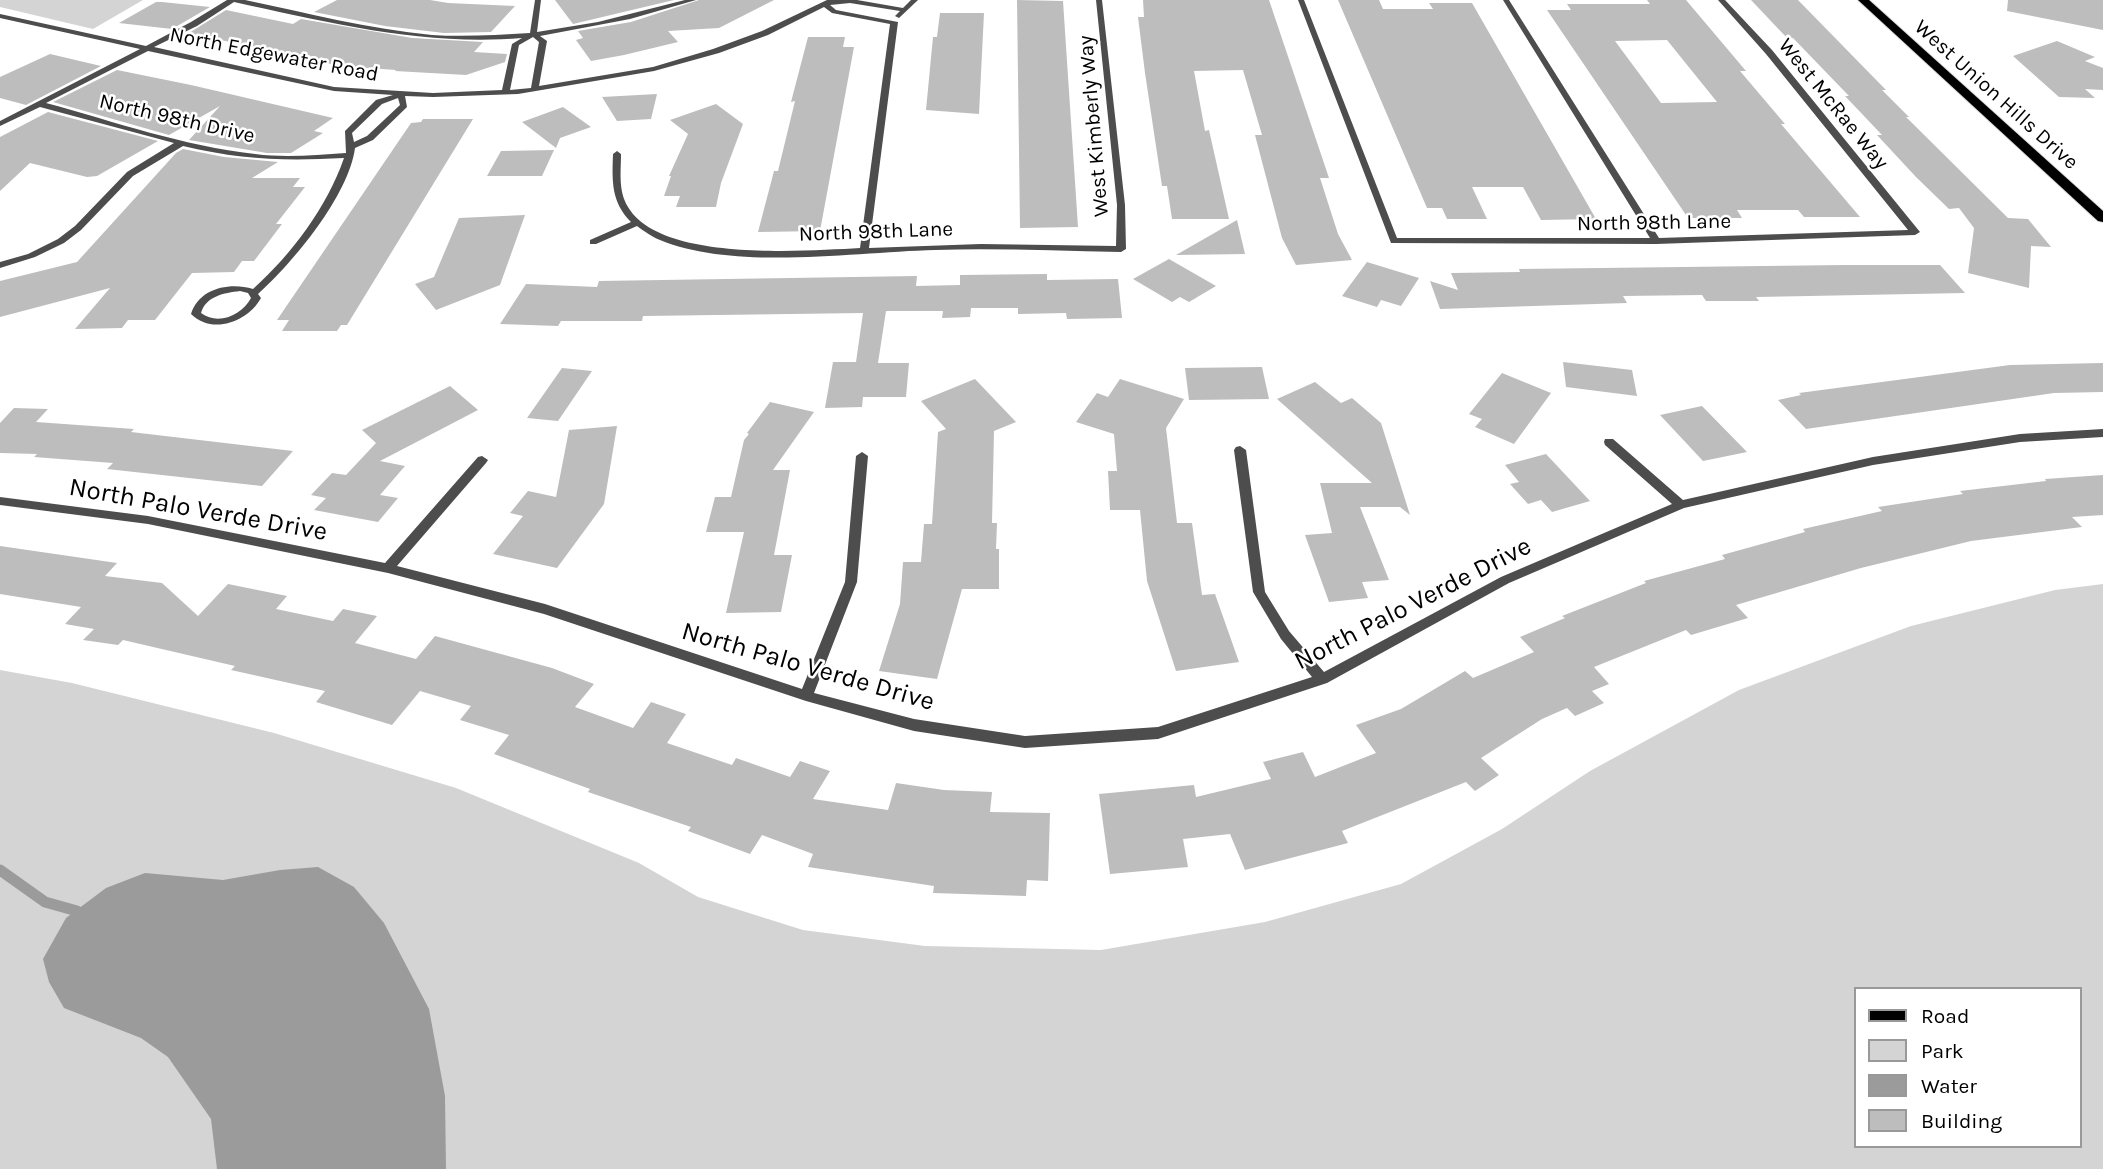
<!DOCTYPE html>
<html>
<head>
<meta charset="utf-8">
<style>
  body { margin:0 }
  #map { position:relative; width:2103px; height:1169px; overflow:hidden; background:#fff; font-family:Karla,sans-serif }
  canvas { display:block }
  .legend { position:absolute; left:1854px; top:987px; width:228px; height:161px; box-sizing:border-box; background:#fff; border:2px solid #999; margin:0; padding:9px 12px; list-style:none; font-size:21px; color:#000 }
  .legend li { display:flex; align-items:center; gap:14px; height:35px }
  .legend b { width:35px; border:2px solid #999 }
</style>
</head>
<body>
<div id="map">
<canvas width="2103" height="1169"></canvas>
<ul class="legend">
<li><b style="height:9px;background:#000"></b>Road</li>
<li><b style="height:19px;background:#d4d4d4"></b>Park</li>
<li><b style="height:19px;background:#9b9b9b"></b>Water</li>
<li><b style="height:19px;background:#bdbdbd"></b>Building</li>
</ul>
</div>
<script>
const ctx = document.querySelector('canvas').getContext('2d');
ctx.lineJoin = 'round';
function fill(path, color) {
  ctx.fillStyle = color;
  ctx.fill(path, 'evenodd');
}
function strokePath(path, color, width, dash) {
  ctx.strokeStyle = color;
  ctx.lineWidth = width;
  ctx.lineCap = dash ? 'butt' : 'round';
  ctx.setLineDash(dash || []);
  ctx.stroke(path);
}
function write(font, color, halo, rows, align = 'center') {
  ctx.font = font + ' Karla,sans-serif';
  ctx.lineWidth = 5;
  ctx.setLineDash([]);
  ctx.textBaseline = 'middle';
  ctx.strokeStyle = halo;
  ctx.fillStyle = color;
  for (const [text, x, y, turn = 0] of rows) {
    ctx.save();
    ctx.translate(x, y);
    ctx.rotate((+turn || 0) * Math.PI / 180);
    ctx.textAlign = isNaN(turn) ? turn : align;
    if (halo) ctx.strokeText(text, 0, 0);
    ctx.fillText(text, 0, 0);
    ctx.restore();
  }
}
fill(new Path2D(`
  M0 0H143L93 29 0 7Z
  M2103 584V1169H0V670L72 683 274 733 456 788 639 863 698 897 803 930 925 946 1101 950 1265 922 1401 884 1502 829 1590 771 1739 690 1911 626 2055 590ZM1856 989H2080V1146H1856Z`), '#d4d4d4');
fill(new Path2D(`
  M318 867 354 887 384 923 429 1009 445 1096 446 1169H217L211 1119 168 1057 141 1038 64 1008 49 982 43 959 66 918 106 888 145 873 223 880 280 870Z`), '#9b9b9b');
strokePath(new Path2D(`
  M0 870 45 902 77 911`), '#9b9b9b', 11);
fill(new Path2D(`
  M337 0H430L448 3 515 6 491 32 444 33 385 26 314 12Z
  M555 0H674L573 24Z
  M699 0H774L719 28 668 31 678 42 624 55 591 61 576 40 583 38 578 31 631 22Z
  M1017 0 1063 1 1078 227 1020 228Z
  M1143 0H1269L1329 178H1320L1338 234 1352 260 1296 265 1282 238 1255 135H1262L1243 70 1194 71 1205 131 1209 130 1229 219H1172L1167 186H1162L1145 73 1138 17H1144Z
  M1338 0H1379L1383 9H1433L1429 3H1472L1596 219 1541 220 1523 187H1472L1487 219H1447L1442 208H1427Z
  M1647 0H1686L1746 71H1740L1785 124H1781L1860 217H1804L1798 210H1737L1742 218H1688L1547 10H1571L1567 4H1650ZM1667 40 1717 102 1661 103 1615 41Z
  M1751 0H1798L1886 90H1882L1909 117H1906L2008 218 2028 219 2051 247 2031 246 2029 288 1968 273 1974 228 1959 208 1949 209 1916 177 1877 135H1882L1845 96H1849L1793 38H1787Z
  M2008 0H2103V30L2007 11Z
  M156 2H162L210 7 172 29 119 23Z
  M226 10 293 24 301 19 412 38 483 42 474 52 507 54 505 62 466 75 395 71 396 70 340 66 189 33Z
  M940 13H984L979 114 926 110 933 37H937Z
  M808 37H845L843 47H854L820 231 758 232 774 171H778L795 101 791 102Z
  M2057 41 2095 57 2085 61 2103 68V90L2085 89 2095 98 2059 97 2013 56Z
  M50 54 101 66 26 105 0 98V77Z
  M117 70 191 85 333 118 314 131 323 133 291 153H267L189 140 220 106 169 135 53 102Z
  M657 94 651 119 617 121 602 97Z
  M716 104 743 124 721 183 716 207H676L680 196H664L671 176H669L688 134 670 120Z
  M563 107 591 127 560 138 556 148 522 122Z
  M48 112 158 141 97 176 87 177 30 163 0 191V137Z
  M423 119H473L347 325H341L337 331H282L289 320H277L411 123 421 122Z
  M183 149 224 157 278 162 252 178H300L293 187H305L276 224H282L254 261H242L234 272 192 273 155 320H128L122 328 75 329 110 288 0 317V281L77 262 176 153Z
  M554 150 542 176H487L501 151Z
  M525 215 500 285 436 310 415 284 434 277 459 218Z
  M1237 220 1245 254 1176 255Z
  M1169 259 1216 286 1189 302 1180 297 1172 302 1133 279Z
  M1367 262 1419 278 1401 306 1381 300 1377 307 1342 296Z
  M1845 265H1940L1965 293 1756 297 1759 301H1706L1702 295 1623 296 1627 303 1440 309 1430 281 1458 290 1451 273 1520 272 1519 269Z
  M1047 274V280L1118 279 1122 318 1067 319 1066 313 1018 314V308H971L970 317 942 318 943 311H886L878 363H909L906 397H863L862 407 825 408 833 362H856L863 313 643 316 642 321H561L558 326 500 324 526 284 597 287 599 281 917 276 916 286 960 285V275Z
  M1563 362 1632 370 1637 396 1566 387Z
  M2103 363V392L2054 393 1806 429 1778 400 1801 395 1799 393 2010 365Z
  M1262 367 1269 399 1189 400 1185 368Z
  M562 368 592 371 558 421 527 418Z
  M1502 373 1551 393 1514 444 1475 427 1482 419 1469 414Z
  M975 379 1016 422 994 431 992 523H997L996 549H999V589H962L937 679 879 671 900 604 903 562H921L924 524H932L938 432 946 429 921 401Z
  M1120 379 1184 399 1166 428 1177 523H1192L1202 595 1215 594 1239 662 1176 671 1147 581 1140 510H1110L1108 471H1117L1114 434 1076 422 1097 393 1108 397Z
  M1315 382 1341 403 1352 398 1381 423 1410 515 1400 507H1360L1389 580 1362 582 1368 598 1329 602 1305 535 1332 533 1320 483H1372L1277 399Z
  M450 386 478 410 380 461 405 466 380 495 398 498 378 522 314 510 326 498 311 495 332 473 346 475 376 443 362 430Z
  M770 402 814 412 773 470H790L774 555H792L781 612 726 613 744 532H706L715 497H731L744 440 749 434 747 433Z
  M1702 406 1747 452 1703 461 1660 415Z
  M14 408 48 409 36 422 134 429 131 432 293 451 262 486 107 469 113 463 34 457 37 454 0 453V423Z
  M617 426 604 504 557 568 493 554 523 516 510 513 528 491 556 497 569 430Z
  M1546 454 1590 501 1552 512 1541 500 1528 504 1510 484 1519 482 1505 465Z
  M2103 475V515L2072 517 2082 527 1971 541 1861 568 1736 605 1748 618 1691 635 1686 630 1594 667 1609 684 1592 691 1604 703 1575 716 1567 708 1542 719 1481 758 1499 775 1475 791 1466 782 1342 831 1348 843 1245 870 1230 834 1183 839 1188 867 1110 874 1099 794 1194 785 1196 797 1271 779 1263 762 1303 752 1315 777 1376 753 1356 725 1401 709 1465 671 1473 678 1534 652 1520 637 1565 618 1562 616 1646 583 1644 581 1725 559 1722 555 1805 532 1803 529 1882 511 1878 507 1963 494 1960 491 2046 481 2045 479Z
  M0 546 117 563 105 576 162 583 198 616 228 584 287 596 276 609 333 621 343 609 377 616 355 643 416 659 435 636 552 668 594 684 575 707 633 728 651 702 686 714 667 743 732 765 736 758 790 777 800 761 830 771 813 799 888 810 896 783 944 790 992 792 990 812 1050 813 1048 881 1027 880 1026 896 933 893 934 886 808 867 813 854 762 835 750 854 688 831 691 827 588 792 590 789 494 754 509 735 460 720 471 706 420 691 392 725 316 702 325 691 231 670 235 666 123 640 118 645 83 640 94 629 65 624 81 607 0 594Z`), '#bdbdbd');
const major = new Path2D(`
  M1858 0H1869L2103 211V222L2098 221Z`);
strokePath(major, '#dbdbdb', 2);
fill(new Path2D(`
  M227 0H245C307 13 369 29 432 35 464 37 497 35 530 33L535 0H541L537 32 598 22 685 0H696L630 19 540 36 547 41 539 86 653 67 713 49 762 31 827 0H857L903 8 911 0H918L899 18 895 16 900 11 850 3 830 5 836 10 898 22 869 248 981 244 1116 246 1117 205 1096 0H1102L1125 205 1126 249 1121 252C1059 251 997 248 935 250 854 252 735 271 660 240 652 237 644 231 637 226L596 244H590V240L631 222C611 202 612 181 613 154L617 151 621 154C621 172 618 191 628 207 660 262 804 251 860 248L890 24 832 13 824 7 768 35 719 53 654 71 518 94 433 97 405 96 407 107 373 140 355 148C349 195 293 263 258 294L261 298C248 322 212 335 191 314 199 288 230 282 253 289 292 254 327 207 344 158 285 161 242 160 183 146L133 176 81 230 64 243 35 257 0 268V262L28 254 58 239 75 226 127 172 174 143 40 107 0 126V121L140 49 0 18V14L146 46 191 22ZM234 2C331 23 422 46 522 38L512 44 502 90 433 93 334 87 154 47 197 26ZM533 37 539 42 531 88 510 90 519 45ZM148 51 334 91 393 95 376 100 345 131 346 153C316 155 285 158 255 154 183 146 116 122 46 103ZM398 98 400 105 367 136 354 142 352 133 382 104ZM240 291 248 293 251 298C242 315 218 326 201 313 206 296 224 293 240 291Z
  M1298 0H1304L1397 238H1650L1503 0H1509L1659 238 1908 230 1766 54 1718 0H1725L1772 50 1920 232 1915 235 1656 244 1391 243Z
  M2103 429V437L2020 442 1873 465 1684 508 1509 583 1327 683 1158 739 1025 748 914 731 806 701 544 614 388 573 148 524 0 505V497L148 516 385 563 478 457 482 456 488 460 486 463 397 566 545 604 802 689 845 582 856 456 862 452 868 456 857 582 814 693 914 719 1025 736 1158 727 1312 677 1281 639 1253 592 1234 450 1236 447 1240 446 1246 450 1265 592 1289 631 1324 672 1501 577 1672 504 1605 445 1604 442 1605 439H1613L1683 500 1873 457 2020 434Z`), '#4d4d4d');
fill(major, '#000');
write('21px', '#000', '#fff', [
  ["North Edgewater Road",274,55,11],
  ["West Union Hills Drive",1996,95,42],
  ["West McRae Way",1833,104,51],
  ["North 98th Drive",177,119,13],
  ["West Kimberly Way",1094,126,-95],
  ["North 98th Lane",1654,223,-1],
  ["North 98th Lane",876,232,-2]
]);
write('26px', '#000', '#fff', [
  ["North Palo Verde Drive",198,510,10],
  ["North Palo Verde Drive",1413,604,-27],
  ["North Palo Verde Drive",808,667,16]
]);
</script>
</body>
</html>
